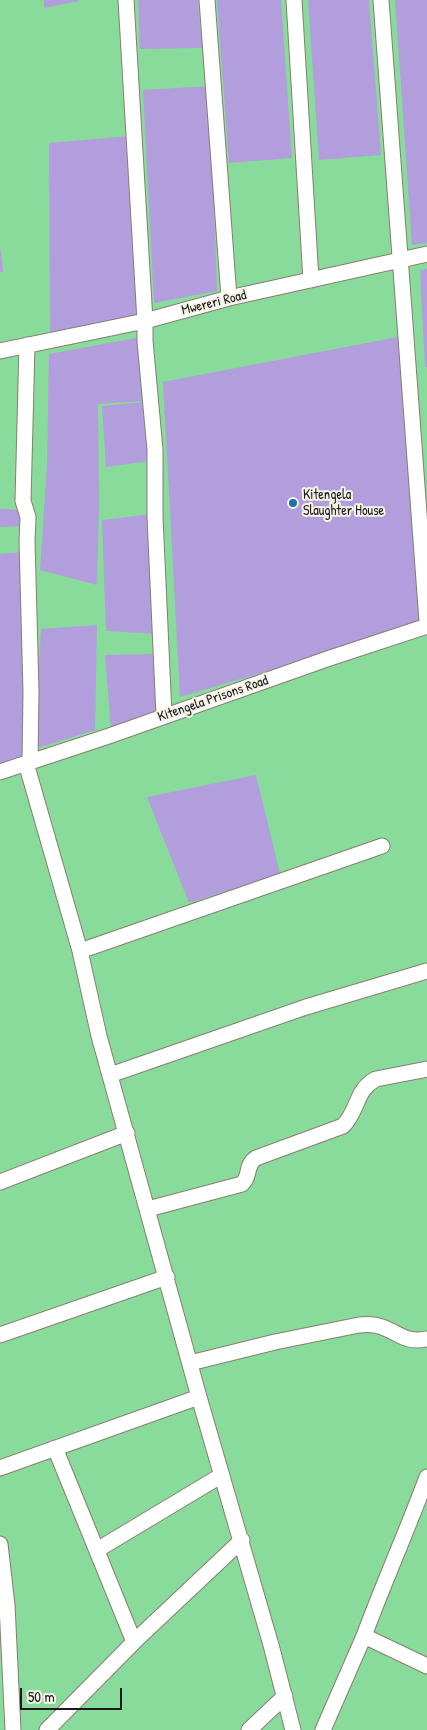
<!DOCTYPE html>
<html>
<head>
<meta charset="utf-8">
<style>
  body { margin:0 }
  #map { position:relative; width:427px; height:1730px; overflow:hidden; background:#f4dfc3; font-family:"Patrick Hand",sans-serif }
  canvas { display:block }
  .scale { position:absolute; left:20px; top:1688px; width:102px; height:22px; box-sizing:border-box; border:2px solid #1c1c1c; border-top:0; padding-left:6px; font-size:15px; line-height:18px; white-space:nowrap; color:#1c1c1c; -webkit-text-stroke:4px #f7f3e8; paint-order:stroke }
</style>
</head>
<body>
<div id="map">
<canvas width="427" height="1730"></canvas>
<div class="scale">50 m</div>
</div>
<script>
const ctx = document.querySelector('canvas').getContext('2d');
ctx.lineJoin = 'round';
function fill(path, color) {
  ctx.fillStyle = color;
  ctx.fill(path, 'evenodd');
}
function strokePath(path, color, width, dash) {
  ctx.strokeStyle = color;
  ctx.lineWidth = width;
  ctx.lineCap = dash ? 'butt' : 'round';
  ctx.setLineDash(dash || []);
  ctx.stroke(path);
}
function write(font, color, halo, rows, align = 'center') {
  ctx.font = font + ' "Patrick Hand",sans-serif';
  ctx.lineWidth = 4;
  ctx.setLineDash([]);
  ctx.textBaseline = 'middle';
  ctx.strokeStyle = halo;
  ctx.fillStyle = color;
  for (const [text, x, y, turn = 0] of rows) {
    ctx.save();
    ctx.translate(x, y);
    ctx.rotate((+turn || 0) * Math.PI / 180);
    ctx.textAlign = isNaN(turn) ? turn : align;
    if (halo) ctx.strokeText(text, 0, 0);
    ctx.fillText(text, 0, 0);
    ctx.restore();
  }
}
fill(new Path2D(`
  M0 0H427V1730H0Z`), '#89db9c');
fill(new Path2D(`
  M44 0H79V1L44 8Z
  M138 0H198L202 48 140 49Z
  M217 0H281L292 158 229 163Z
  M308 0H369L381 155 319 160Z
  M395 0H427V243L412 245Z
  M210 86 217 291 154 303 143 90Z
  M129 136 139 317 50 334 49 143Z
  M0 251H1L3 272H0Z
  M427 269V367H425L420 270Z
  M403 336 425 624 180 697 163 382Z
  M142 337 144 401 98 404 99 505 97 585 40 570 47 465 49 354Z
  M145 402 150 461 106 467 102 406Z
  M0 509 25 510 23 526 0 527Z
  M152 514 159 634 106 631 102 520Z
  M22 552 28 753 0 764V554Z
  M97 625 95 730 38 748 39 663 41 629Z
  M159 654 163 712 111 730 105 655Z
  M256 775 280 874 189 903 147 797Z`), '#b29ddd');
const minor = new Path2D(`
  M126 0 145 321V341L155 450V517L164 715
  M207 0 229 298
  M294 0 311 280
  M381 0 427 621
  M27 345 23 501 28 517 27 541 31 692 30 762
  M0 351 145 321 229 298 427 254
  M26 763 80 951 99 1036 199 1397 271 1645 293 1730
  M0 772 109 736 327 659 427 626
  M80 951 382 846
  M110 1075 306 1007 427 971
  M0 1182 127 1133
  M148 1209 242 1184C251 1176 245 1165 256 1158L343 1126C359 1110 355 1090 376 1079L427 1069
  M0 1335 167 1277
  M190 1363 275 1342 359 1325C367 1324 374 1324 382 1327 401 1334 405 1343 427 1339
  M55 1448 134 1642
  M0 1468 199 1397
  M427 1477C407 1531 384 1582 364 1636L427 1666
  M0 1544 7 1605 13 1730
  M97 1550 222 1475
  M47 1730 138 1638 242 1540
  M249 1730 285 1696
  M323 1730 364 1636`);
strokePath(minor, '#887e70', 17);
strokePath(minor, '#fff', 15);
for (const [x, y, r, color] of [
  [293,503,5,"#1f6fb2"]
]) {
  const dot = new Path2D();
  dot.arc(x, y, r, 0, 2 * Math.PI);
  ctx.fillStyle = color;
  ctx.fill(dot);
  strokePath(dot, '#f7f3e8', 2);
}
write('14px', '#1c1c1c', '#f7f3e8', [
  ["Mwereri Road",214,303,-14],
  ["Kitengela Prisons Road",213,699,-19]
]);
write('14px', '#1c1c1c', '#f7f3e8', [
  ["Kitengela",303,495],
  ["Slaughter House",303,511]
], 'left');
</script>
</body>
</html>
